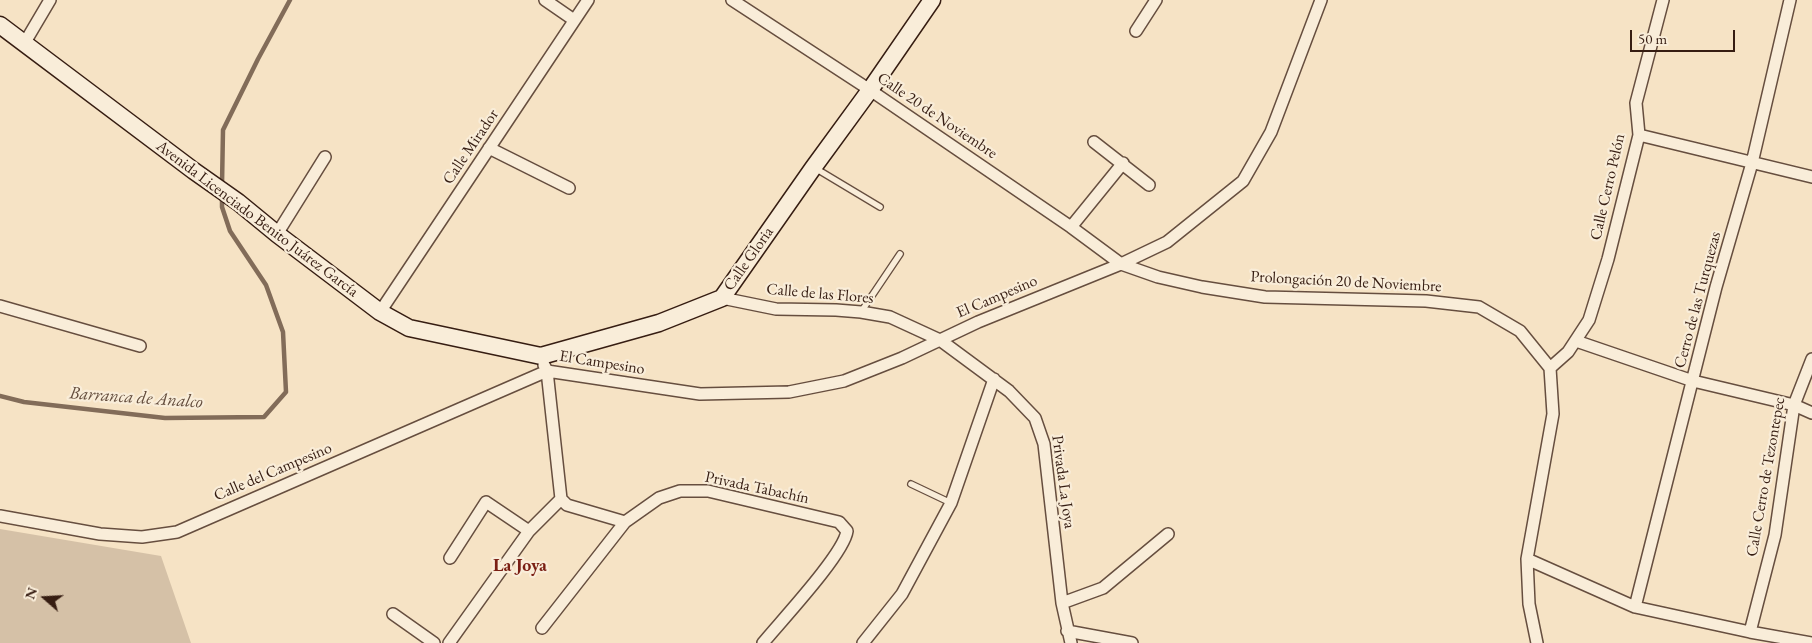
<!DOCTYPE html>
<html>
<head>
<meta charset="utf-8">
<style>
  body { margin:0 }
  #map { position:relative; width:1812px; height:643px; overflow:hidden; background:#f6e3c5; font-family:"EB Garamond",serif }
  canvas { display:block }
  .north { position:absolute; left:20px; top:573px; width:50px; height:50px; -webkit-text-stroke:4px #f9edd9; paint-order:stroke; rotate:289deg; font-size:14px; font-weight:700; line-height:20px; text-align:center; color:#361d12 }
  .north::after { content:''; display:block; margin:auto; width:18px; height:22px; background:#361d12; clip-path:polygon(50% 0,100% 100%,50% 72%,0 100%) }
  .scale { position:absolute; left:1630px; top:30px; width:105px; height:22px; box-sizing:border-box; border:2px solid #361d12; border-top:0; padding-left:6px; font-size:15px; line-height:18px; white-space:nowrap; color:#361d12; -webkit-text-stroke:4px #f9edd9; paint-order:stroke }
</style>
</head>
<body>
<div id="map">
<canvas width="1812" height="643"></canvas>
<div class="north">N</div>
<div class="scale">50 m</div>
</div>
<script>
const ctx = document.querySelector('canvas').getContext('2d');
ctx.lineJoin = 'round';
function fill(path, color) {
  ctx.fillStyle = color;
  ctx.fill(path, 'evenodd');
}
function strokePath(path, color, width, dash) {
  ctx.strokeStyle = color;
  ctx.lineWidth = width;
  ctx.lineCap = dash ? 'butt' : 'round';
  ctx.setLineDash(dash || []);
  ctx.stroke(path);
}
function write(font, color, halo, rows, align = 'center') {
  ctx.font = font + ' "EB Garamond",serif';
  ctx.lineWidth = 4.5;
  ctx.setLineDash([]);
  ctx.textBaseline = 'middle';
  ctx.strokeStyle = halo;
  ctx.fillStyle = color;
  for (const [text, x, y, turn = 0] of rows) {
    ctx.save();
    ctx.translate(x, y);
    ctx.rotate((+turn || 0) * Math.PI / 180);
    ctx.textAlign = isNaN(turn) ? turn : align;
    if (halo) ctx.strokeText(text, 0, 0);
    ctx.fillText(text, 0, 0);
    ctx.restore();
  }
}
fill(new Path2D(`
  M0 529 161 556 191 643H0Z`), '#d5c1a7');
strokePath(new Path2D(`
  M222 185 223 130 258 59 290 0
  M0 396 24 402 165 418 264 417 286 392 283 332 266 285 230 231 222 207V195`), '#826c59', 4.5);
const lane = new Path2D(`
  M815 168 880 207
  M861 312 900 254
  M911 484 951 503`);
const street = new Path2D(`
  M545 0 574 20
  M732 0 870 90 1071 227 1121 264 1158 277 1202 287 1265 297 1426 301 1479 307 1520 331 1550 368
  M1136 31 1156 0
  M24 44 50 0
  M1639 135 1812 177
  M1094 142 1149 185
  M489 148 569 188
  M1071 227 1123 163
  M277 234 325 157
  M722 298 776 309 836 310 861 312 890 317 940 340 1009 391 1035 418 1044 444 1062 603 1071 643
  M0 306 140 346
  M380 312 588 0
  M1576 341 1693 381 1794 405 1812 413
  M544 365 547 371 561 499
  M1550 368 1568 352 1589 320 1608 259 1639 135 1636 103 1663 0
  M561 499 567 505 625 522 659 498 680 491H708L839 522 847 531C844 554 781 621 763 643
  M0 516 100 534 142 537 177 532 547 371 700 394 789 392 844 381 902 358 978 322 1121 264 1167 242 1243 181 1271 132 1321 0
  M450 558 486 502 529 531
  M1527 559 1635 607 1750 632 1812 643
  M1062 603 1103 588 1168 534
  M1635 607 1716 287 1752 163 1790 0
  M393 614 434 643
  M542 628 625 522
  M1067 631 1132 643
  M1750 632 1775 535 1794 405 1812 359
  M449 643 529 531 561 499
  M863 643 902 594 951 503 994 379
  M1537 643 1529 604 1527 559 1553 414 1550 368`);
const secondary = new Path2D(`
  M0 25 194 171 238 202 277 234 380 312 409 328 541 356 659 323 722 298 813 168 870 90 932 0`);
strokePath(lane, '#664e3f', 8);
strokePath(street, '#664e3f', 14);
strokePath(secondary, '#361d12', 19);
strokePath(lane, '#f9edd9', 5.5);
strokePath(street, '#f9edd9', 11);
strokePath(secondary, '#f9edd9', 16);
write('16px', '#361d12', '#f9edd9', [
  ["Calle 20 de Noviembre",937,116,34],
  ["Calle Mirador",471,147,-56],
  ["Calle Cerro Pelón",1608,187,-77],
  ["Avenida Licenciado Benito Juárez García",257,219,37],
  ["Calle Gloria",749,259,-55],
  ["Prolongación 20 de Noviembre",1346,282,3],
  ["Calle de las Flores",820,294,5],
  ["El Campesino",997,297,-23],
  ["Cerro de las Turquezas",1698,300,-75],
  ["El Campesino",602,363,9],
  ["Calle del Campesino",273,472,-23],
  ["Calle Cerro de Tezontepec",1766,477,-80],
  ["Privada La Joya",1063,482,82],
  ["Privada Tabachín",757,488,12]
]);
write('italic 18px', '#624b3b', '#f9edd9', [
  ["Barranca de Analco",136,398,4]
]);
write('bold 18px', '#7a1f14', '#f9edd9', [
  ["La Joya",520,566]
]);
</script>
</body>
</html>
